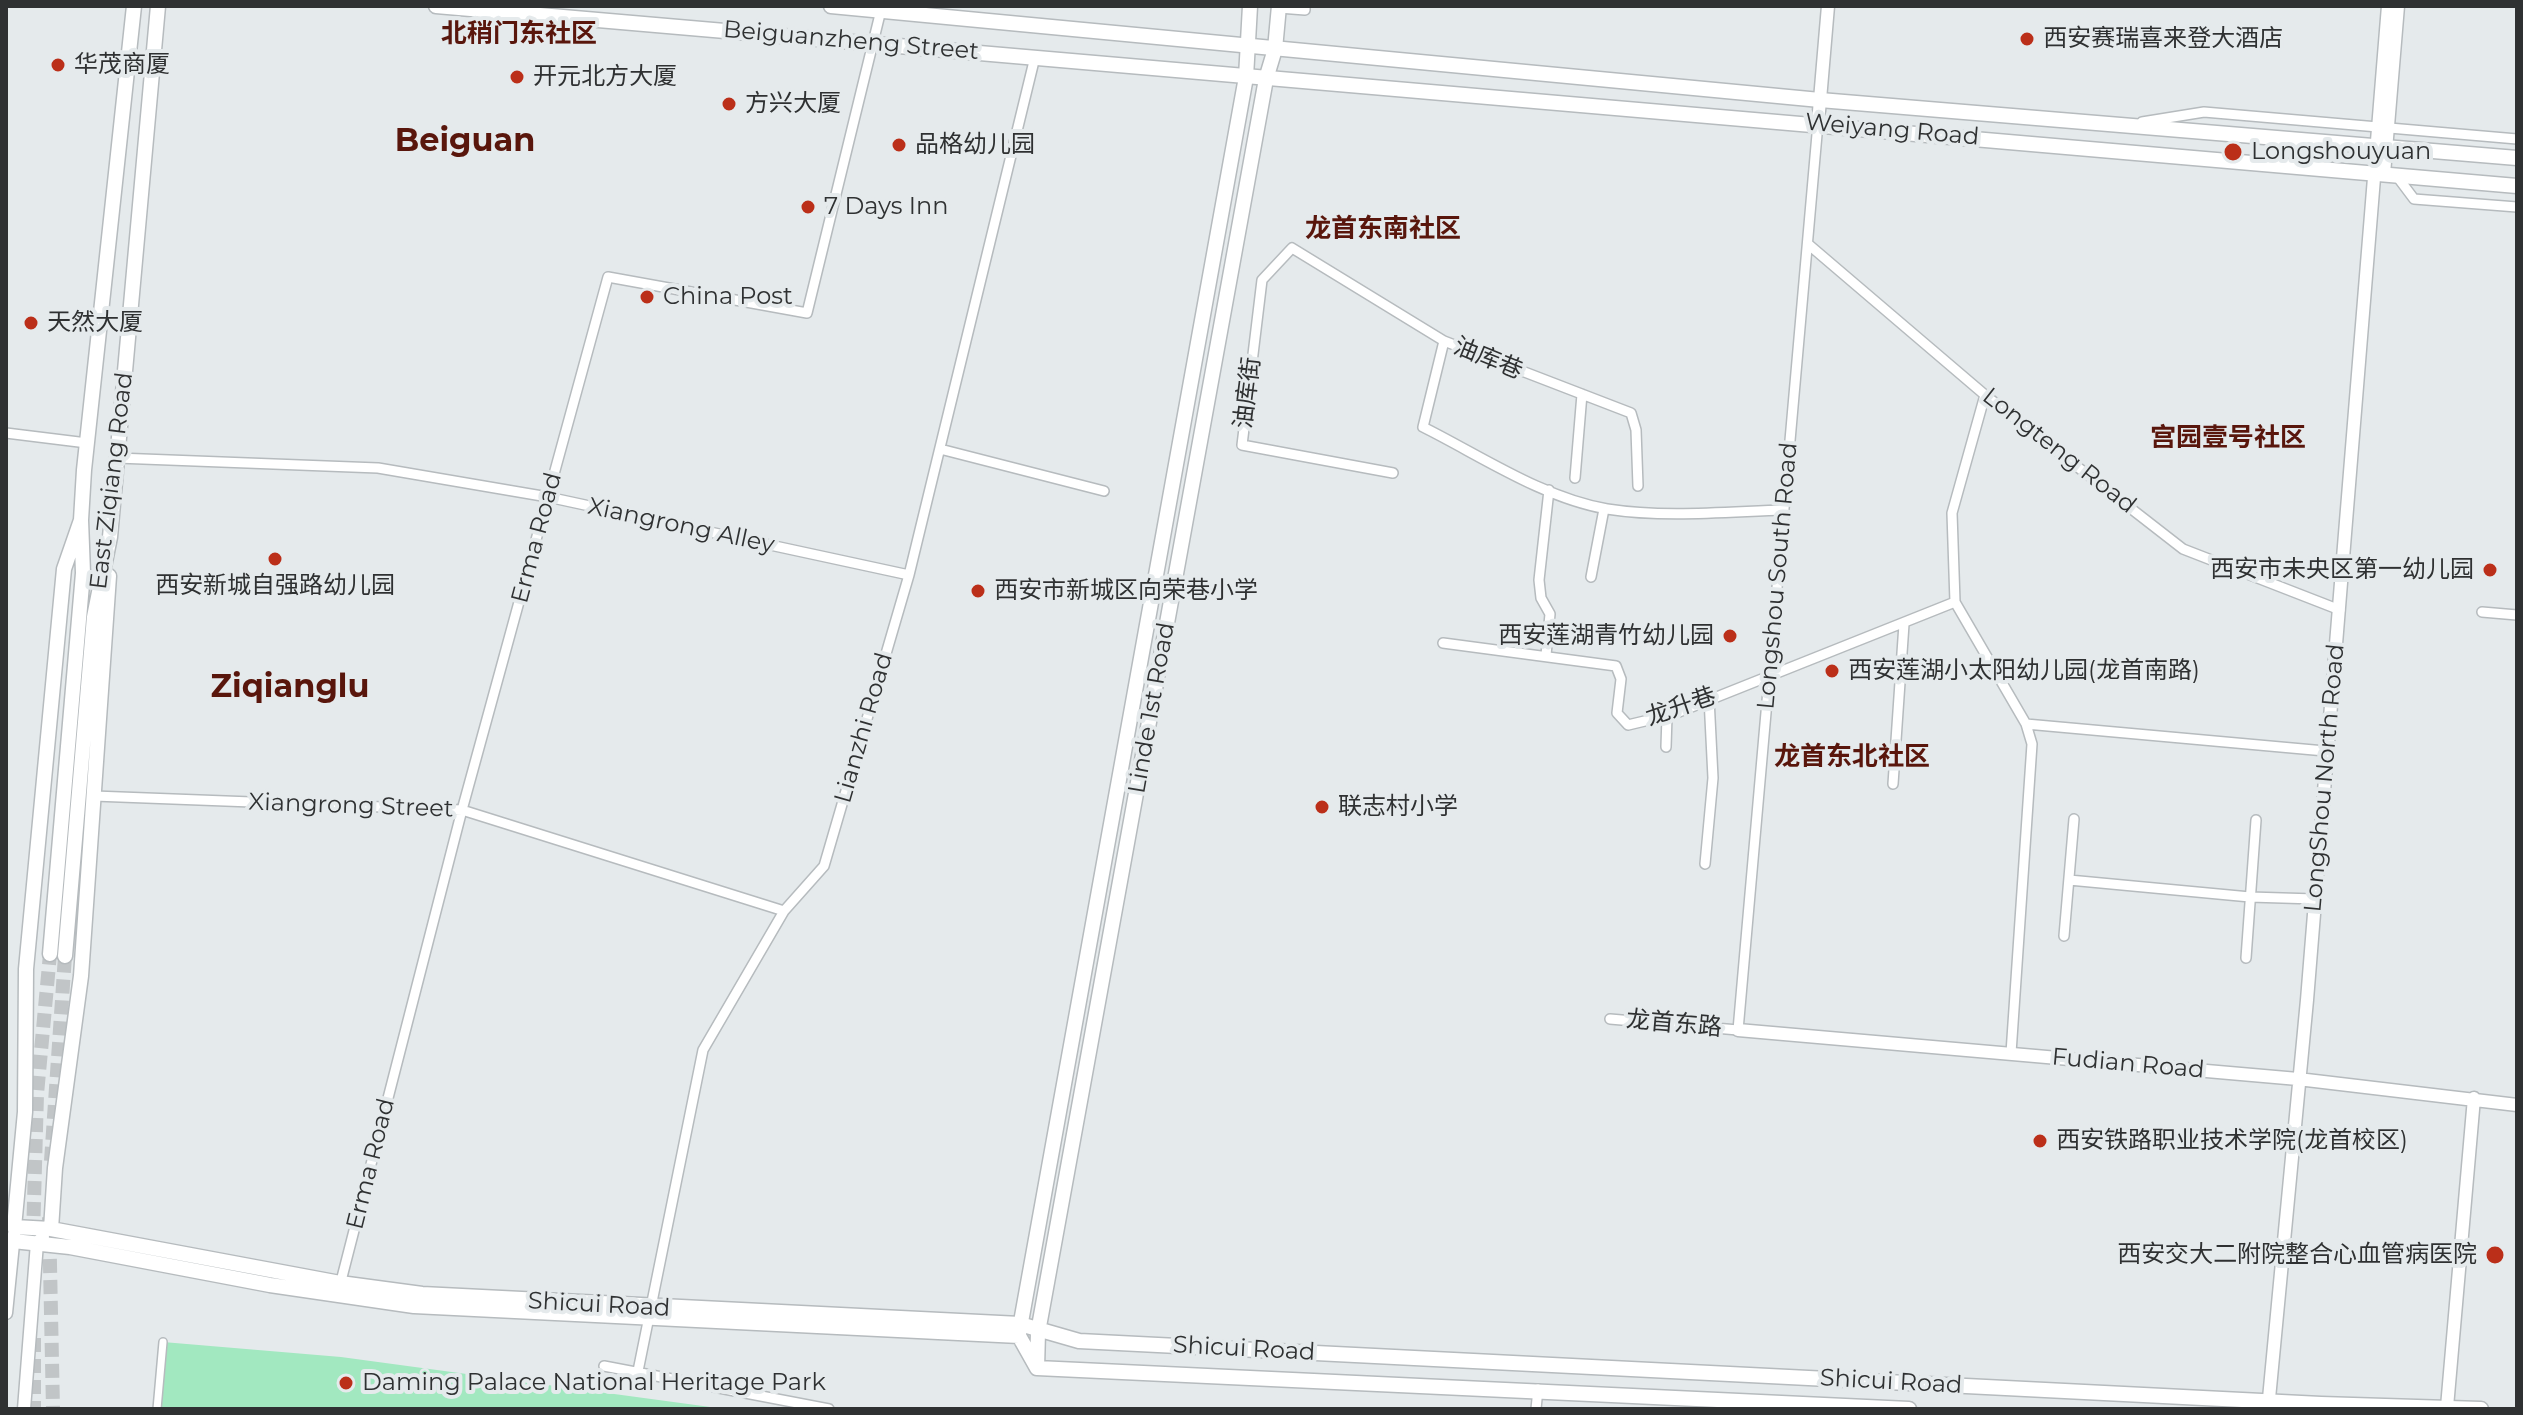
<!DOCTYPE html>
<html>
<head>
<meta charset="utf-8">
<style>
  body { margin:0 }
  #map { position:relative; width:2523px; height:1415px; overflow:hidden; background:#e5eaec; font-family:Montserrat,sans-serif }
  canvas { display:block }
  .frame { position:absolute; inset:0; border:8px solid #2f3132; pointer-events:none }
</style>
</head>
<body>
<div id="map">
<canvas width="2523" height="1415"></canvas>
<div class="frame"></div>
</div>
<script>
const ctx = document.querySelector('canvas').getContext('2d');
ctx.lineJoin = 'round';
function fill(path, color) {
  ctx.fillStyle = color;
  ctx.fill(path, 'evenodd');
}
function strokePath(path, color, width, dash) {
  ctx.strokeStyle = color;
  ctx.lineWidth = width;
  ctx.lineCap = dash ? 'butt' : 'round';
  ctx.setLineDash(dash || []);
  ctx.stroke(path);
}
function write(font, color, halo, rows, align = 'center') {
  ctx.font = font + ' Montserrat,"Noto Sans SC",sans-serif';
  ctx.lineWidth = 8;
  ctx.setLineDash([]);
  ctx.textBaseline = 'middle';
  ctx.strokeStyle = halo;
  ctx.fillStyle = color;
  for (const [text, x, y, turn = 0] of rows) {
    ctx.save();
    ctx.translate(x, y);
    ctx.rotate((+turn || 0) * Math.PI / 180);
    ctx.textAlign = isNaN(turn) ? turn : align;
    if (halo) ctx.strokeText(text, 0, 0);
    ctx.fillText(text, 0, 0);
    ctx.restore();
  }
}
fill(new Path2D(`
  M163 1342 341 1357 725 1409H157Z`), '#a2e8c0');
strokePath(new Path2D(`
  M51 1161 65 956
  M49 1217 53 1409
  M33 1237 37 1094 50 954
  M34 1338V1409`), '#c1c5c7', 14, [14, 7]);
const pedestrian = new Path2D(`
  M157 1409 163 1342`);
const minor = new Path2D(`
  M1279 8 1305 10V6
  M2142 122 2204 112 2517 139
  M2396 175 2414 199 2517 207
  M1808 244 1985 395 2183 549 2340 610
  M1444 341 1423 427C1481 456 1543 498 1607 509 1665 518 1725 512 1784 510
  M1985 395 1952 513 1955 602 2026 724 2032 744 2011 1053
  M6 433 87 443
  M940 449 1104 491
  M117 458 378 468 548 497 909 575
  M1393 473 1242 445 1262 280 1292 248 1444 341 1631 413 1636 430 1638 486
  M1575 478 1582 394
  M1591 577 1604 509
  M2482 612 2517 615
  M1443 643 1616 666 1621 679 1617 713 1628 725 1674 714 1955 602
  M1546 655 1550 614 1541 598 1539 580 1549 490
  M2026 724 2325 751
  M1666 747 1667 716
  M1893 784 1904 624
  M94 796 462 810 784 911
  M1705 864 1713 778 1709 698
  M2069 880 2250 897 2315 899
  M2064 936 2074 819
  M2246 958 2256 820
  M1610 1019 1738 1030 1818 123
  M340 1285 462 810 608 277 807 313 881 10
  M604 1366 829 1409
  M638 1371 703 1050 784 911 824 866 909 575 1035 57
  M1536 1409 1538 1389`);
const tertiary = new Path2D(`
  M1818 123 1828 6
  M2384 174 2398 6
  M1738 1030 2298 1079 2517 1105
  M6 1313 14 1234
  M2447 1407 2474 1098
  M24 1409 37 1243 43 1237
  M2268 1409 2307 1000 2388 6`);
const secondary = new Path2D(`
  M81 520 64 569 26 969 25 1112 14 1227 51 1229 340 1283 422 1294 1020 1324 1079 1341 2321 1404 2481 1409
  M50 954 83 573 81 520 84 470 134 6
  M65 956 94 617 110 537 158 6
  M51 1229 55 1168 81 976 109 576
  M13 1241 70 1247 270 1285 414 1306 1019 1336 1037 1368 1909 1409
  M1019 1333 1246 77 1250 6
  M1037 1368 1038 1332 1266 79 1275 49 1279 6`);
const primary = new Path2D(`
  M436 6 2517 186
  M831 6 1820 100 2517 158`);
strokePath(pedestrian, '#b6bbbe', 10);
strokePath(minor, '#b6bbbe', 12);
strokePath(tertiary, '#b6bbbe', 15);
strokePath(secondary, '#b6bbbe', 17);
strokePath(primary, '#b6bbbe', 17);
strokePath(pedestrian, '#fff', 7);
strokePath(minor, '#fff', 9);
strokePath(tertiary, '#fff', 12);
strokePath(secondary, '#fff', 14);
strokePath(primary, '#fff', 14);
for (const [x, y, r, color] of [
  [2027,39,8,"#bb2f19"],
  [58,65,8,"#bb2f19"],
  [517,77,8,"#bb2f19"],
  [729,104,8,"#bb2f19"],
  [899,145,8,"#bb2f19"],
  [2233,152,10,"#bb2f19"],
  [808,207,8,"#bb2f19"],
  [647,297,8,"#bb2f19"],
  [31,323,8,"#bb2f19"],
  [275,559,8,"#bb2f19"],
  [2490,570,8,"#bb2f19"],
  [978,591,8,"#bb2f19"],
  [1730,636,8,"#bb2f19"],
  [1832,671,8,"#bb2f19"],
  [1322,807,8,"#bb2f19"],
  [2040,1141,8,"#bb2f19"],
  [2495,1255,10,"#bb2f19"],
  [346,1383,8,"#bb2f19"]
]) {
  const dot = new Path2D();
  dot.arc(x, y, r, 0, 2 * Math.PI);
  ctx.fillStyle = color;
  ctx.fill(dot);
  strokePath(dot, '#e5eaec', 3);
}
write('24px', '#2f3132', '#e5eaec', [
  ["西安赛瑞喜来登大酒店",2043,39],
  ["华茂商厦",74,65],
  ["开元北方大厦",533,77],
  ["方兴大厦",745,104],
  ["品格幼儿园",915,145],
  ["Longshouyuan",2251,152],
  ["7 Days Inn",824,207],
  ["China Post",663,297],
  ["天然大厦",47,323],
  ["西安市未央区第一幼儿园",2474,570,"right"],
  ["西安新城自强路幼儿园",275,586,"center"],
  ["西安市新城区向荣巷小学",994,591],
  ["西安莲湖青竹幼儿园",1714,636,"right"],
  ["西安莲湖小太阳幼儿园(龙首南路)",1848,671],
  ["联志村小学",1338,807],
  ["西安铁路职业技术学院(龙首校区)",2056,1141],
  ["西安交大二附院整合心血管病医院",2477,1255,"right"],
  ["Daming Palace National Heritage Park",362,1383]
], 'left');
write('24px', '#2f3132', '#e5eaec', [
  ["Beiguanzheng Street",851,41,5],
  ["Weiyang Road",1892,130,5],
  ["油库巷",1488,359,22],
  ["油库街",1248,393,-83],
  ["Longteng Road",2059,451,38],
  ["East Ziqiang Road",112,481,-83],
  ["Xiangrong Alley",681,526,12],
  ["Erma Road",537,538,-75],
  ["Longshou South Road",1778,576,-85],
  ["龙升巷",1681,707,-19],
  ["Linde 1st Road",1152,708,-80],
  ["Lianzhi Road",864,728,-74],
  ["LongShou North Road",2325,778,-85],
  ["Xiangrong Street",351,806,2],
  ["龙首东路",1674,1024,5],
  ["Fudian Road",2128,1064,5],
  ["Erma Road",371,1164,-76],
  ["Shicui Road",599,1305,3],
  ["Shicui Road",1244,1349,3],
  ["Shicui Road",1891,1382,3]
]);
write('bold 26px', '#59160c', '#e5eaec', [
  ["北稍门东社区",519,34],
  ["龙首东南社区",1383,229],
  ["宫园壹号社区",2228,438],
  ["龙首东北社区",1852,757]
]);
write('bold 32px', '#59160c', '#e5eaec', [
  ["Beiguan",465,142],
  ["Ziqianglu",290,688]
]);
</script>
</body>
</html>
